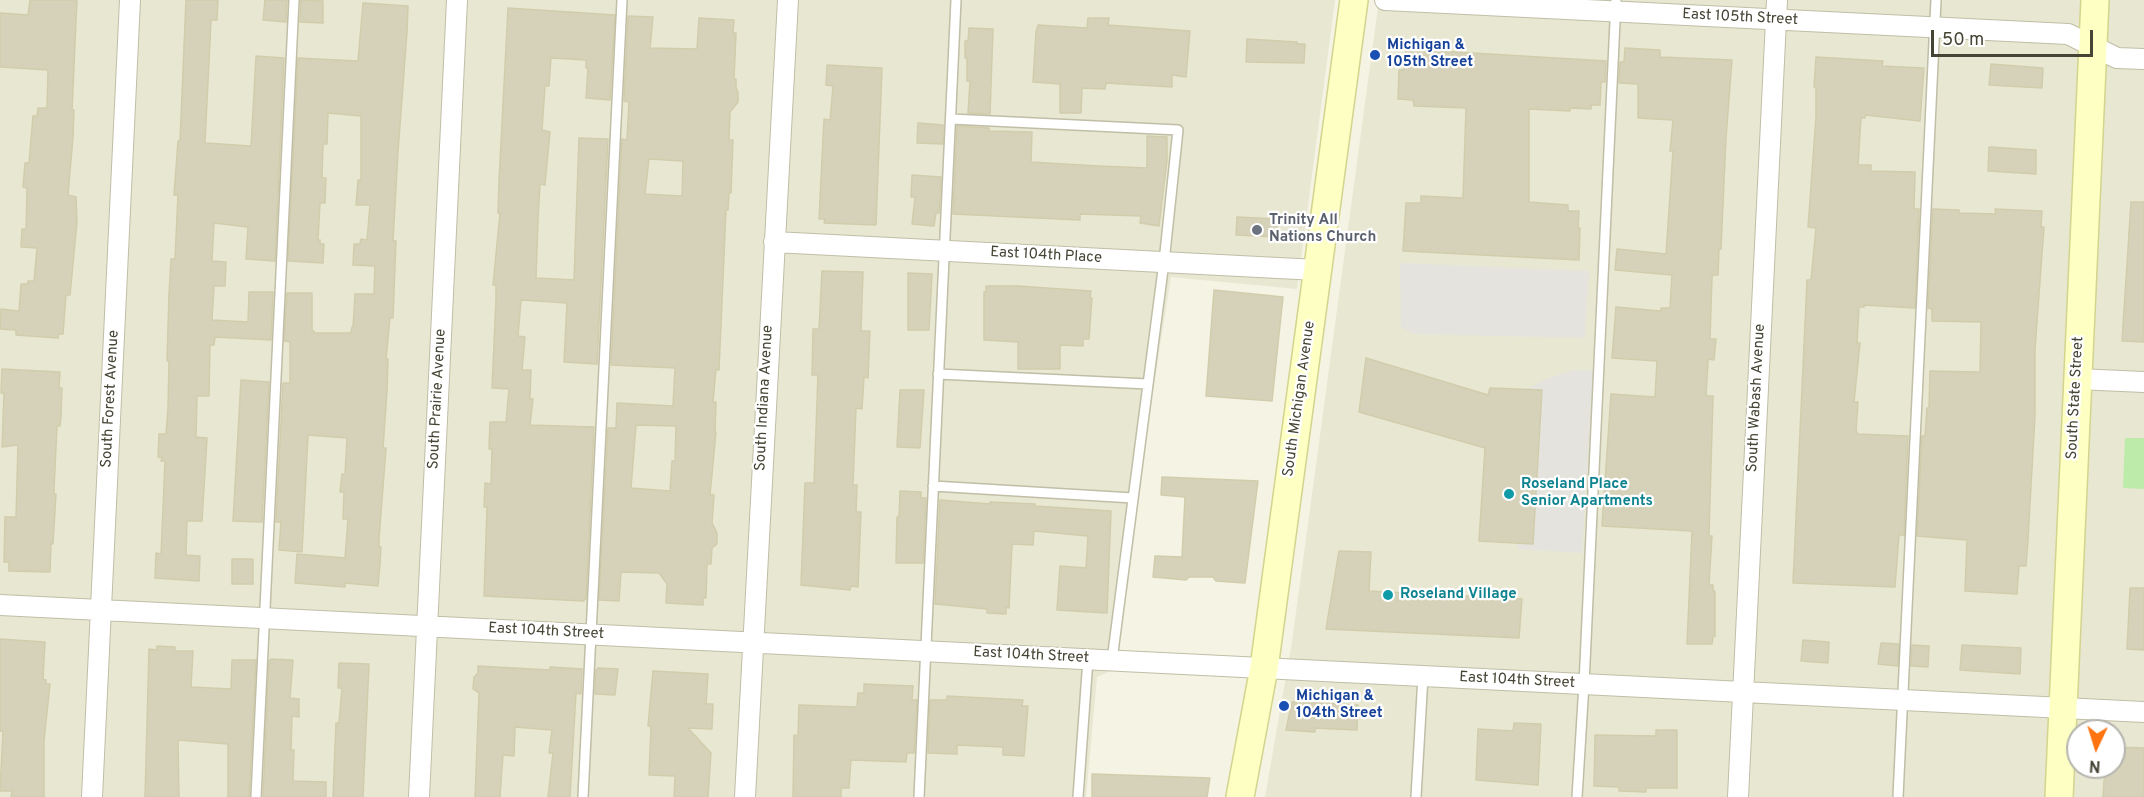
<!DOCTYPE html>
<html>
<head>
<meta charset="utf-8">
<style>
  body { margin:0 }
  #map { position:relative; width:2144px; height:797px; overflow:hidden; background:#f4f3e4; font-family:Overpass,sans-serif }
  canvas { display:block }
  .north { position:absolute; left:2066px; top:719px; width:60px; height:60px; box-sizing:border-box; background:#fff; border:2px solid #b5b4ae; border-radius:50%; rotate:184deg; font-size:16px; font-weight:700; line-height:24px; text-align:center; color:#464434 }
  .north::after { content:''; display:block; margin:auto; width:21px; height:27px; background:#ff7410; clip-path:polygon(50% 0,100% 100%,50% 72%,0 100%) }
  .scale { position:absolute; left:1931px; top:30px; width:162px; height:27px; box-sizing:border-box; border:3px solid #464434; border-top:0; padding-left:8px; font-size:18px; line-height:21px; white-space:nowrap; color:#464434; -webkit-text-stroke:4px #fff; paint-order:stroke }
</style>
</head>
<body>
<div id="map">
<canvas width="2144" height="797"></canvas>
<div class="north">N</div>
<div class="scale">50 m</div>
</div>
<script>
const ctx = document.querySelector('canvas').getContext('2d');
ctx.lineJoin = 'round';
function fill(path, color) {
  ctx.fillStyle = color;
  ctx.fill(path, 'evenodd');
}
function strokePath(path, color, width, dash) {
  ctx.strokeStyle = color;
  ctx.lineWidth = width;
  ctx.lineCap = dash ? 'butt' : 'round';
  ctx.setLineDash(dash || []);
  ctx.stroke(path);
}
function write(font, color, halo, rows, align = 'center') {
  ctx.font = font + ' Overpass,sans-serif';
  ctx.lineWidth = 4.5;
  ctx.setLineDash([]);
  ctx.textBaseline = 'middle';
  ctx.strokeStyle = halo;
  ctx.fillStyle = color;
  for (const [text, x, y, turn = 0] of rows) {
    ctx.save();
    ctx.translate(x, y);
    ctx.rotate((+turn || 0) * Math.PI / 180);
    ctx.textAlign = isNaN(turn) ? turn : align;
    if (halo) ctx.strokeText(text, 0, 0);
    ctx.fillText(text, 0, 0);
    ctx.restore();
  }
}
fill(new Path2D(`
  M0 0H1335L1297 289 1171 277 1108 672 1097 677 1086 797H0Z
  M1379 0H2144V797H1265L1292 642ZM2078 731H2114V767H2078Z`), '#e8e7d2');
fill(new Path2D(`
  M2125 438H2144V489L2123 488Z`), '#bcebaa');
fill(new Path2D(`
  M1400 263 1589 271 1585 338 1413 334 1401 327Z
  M1573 370H1593L1582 553 1517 549 1526 390 1543 380Z`), '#e4e3dd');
const building = new Path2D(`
  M30 0H77L72 110H74L73 137 68 195 76 197 77 222 70 295H66L63 334H59L58 338 16 335V330L0 329 1 309 19 311 21 284H28V281H34L37 248 21 247 22 229H26L27 188 23 187 25 163H29L33 116H37L38 108H47L48 70 0 67V13L28 15Z
  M186 0H218L217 20H211L205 143 251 146 256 56 284 58 275 261 246 259 248 227 214 223 212 261 226 262 225 286H214L212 320 248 322 249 292H273L271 340 215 337 214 345H210L209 396H197L196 437 207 438 202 521H187L186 555 200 556 199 581 155 578 156 553 161 554 165 461H161L162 457H158L159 434H166L168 408 169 360 167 361 169 294 171 259H175L178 195H174L178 141H180Z
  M265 0H287L286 22 263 20Z
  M301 0 323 1V23L300 22Z
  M363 3 408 6 407 32 398 152 393 241H396L393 318H390L386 359H388L387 391 383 448H386L379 539V547H381L380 564 378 586 345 583V587L295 583 297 554 345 558 348 519H343L344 492H340L342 474H345L347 438 308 435 302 552 279 550 281 522H276L283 383H290V342L284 341 287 293H312V331H314V333H351L352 327 353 328 355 294H374L375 266 353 265 354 244H360L361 239 367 240 370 205H356L358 180H361V116L328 113 327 144H323L322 178H326L325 203H320L318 240H320V244H324L323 263 288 261 298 58 358 61Z
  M508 8 615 15 610 100 586 98 588 68H586V60L551 58 549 86H545L542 130 550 132 545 185 540 184 538 220 536 278 574 280 579 138 608 139 597 364 564 362 567 303 521 300 518 336 525 337 522 370H531L530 399H533L530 425 594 427 586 599H584V601L484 596 487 507H484L485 483 491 484 492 449H489L490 422H506L509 389 492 388 496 299V285H493L500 213H498L499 181Z
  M628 16 653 17 650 48 697 49 699 18 734 20 733 33H736L734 79H736V88L738 92V102L730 112 729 140H733L731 193H729L728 210H726L719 370 716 369 713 402H716L715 432H716L710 495H714L712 523 717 533V544L712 548 711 564H707L706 598H703V605L666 603 667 584 659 573 621 572 619 601 599 600 608 428H616L617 403 673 406 675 368 611 365 622 139 627 140 629 102 624 101ZM649 159 683 161 682 196 645 194ZM636 425 676 426 675 461H672L670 491 631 488Z
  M1088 18H1109L1108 25 1190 31 1186 77 1172 75V87L1106 83 1105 89 1082 88 1081 113H1060V84L1033 82 1036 32 1038 25 1087 28Z
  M969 28 993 29 990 114 968 113 970 81H967V58H965V41H968Z
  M1247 39 1297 42V44H1305L1304 63 1246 62Z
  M1625 48 1660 50V57L1732 60 1726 138 1721 249H1719L1718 275H1713L1712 277 1710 339H1716L1714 360 1709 359 1708 361 1706 396H1713L1709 536H1712L1709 585H1713V591H1715V636L1713 637 1712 644H1687L1692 531 1602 526 1611 394 1655 397 1657 361 1612 358 1616 307 1661 311V308H1670L1672 275 1615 270 1617 249 1666 254 1673 151H1670L1673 120 1638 118V84L1619 83 1620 62H1624Z
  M1406 49 1606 61 1605 82H1601L1600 105H1591V109L1570 108V111L1529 109V202L1568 205V211H1579L1578 228H1580L1579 260 1403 251 1406 203H1421V196L1463 198 1466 108 1414 106 1413 100 1398 99 1399 70H1404Z
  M1816 57 1883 61 1882 66 1924 68 1920 121 1865 115V118H1861L1858 165H1871V171L1915 172 1914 209H1919L1915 308 1864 305V307H1859L1857 343H1860L1854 402H1858L1856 431 1858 434 1908 436 1904 535H1899L1895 587 1793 583 1807 280H1811L1816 228 1808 227 1816 117V87H1814Z
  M1991 64 2043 68 2042 88 1989 85Z
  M827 65 882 68 876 225 824 223 825 219H819L824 119 830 120 833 86 826 85Z
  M918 123 943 125V144L917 143Z
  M957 126 989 128V131L1032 132 1031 162 1098 166 1147 168V136L1167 137V160L1159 226 1140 223 1141 216 1080 214V220L953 214Z
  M1989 147 2036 150V174L1988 171Z
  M912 175 941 177 939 213H936L934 226 912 224 915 197H911Z
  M2131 202H2144V342L2122 341Z
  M1933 209 1959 210V213L1996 214 1995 209 2042 211 2041 227H2044L2035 349V415L2028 540 2026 566H2019L2017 594 1965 591 1967 540 1917 536 1922 436H1925L1927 408H1929L1930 371 1980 372 1981 322 1932 321V309L1928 308Z
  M1237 217 1277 219V237L1236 235Z
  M822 271 863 272 861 331H870L868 378 864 377 862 409 856 408 853 485H857L856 512H861L858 587 851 586 850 590 801 585 805 483H814L818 375H812L813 329H819Z
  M908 273 932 274 929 330H908Z
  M986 286H1018L1091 291 1090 298H1092L1089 339H1083V346L1060 345V369H1018V342L984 340V292H986Z
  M1214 290 1283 297 1272 401 1206 396Z
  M1366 358 1488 395 1490 388 1542 390 1533 544 1479 541 1485 448 1359 412Z
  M2 369 60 372 59 388H62L61 416 60 426H57L54 489V494H56L53 544 51 543 50 572 9 571V562H4L5 517H16L18 445 2 447 4 393H1Z
  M241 380 269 382 262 522 233 521Z
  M900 390H924L920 448 897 447Z
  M1162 477 1258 481 1245 583 1216 581 1213 577H1189L1186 580 1153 577 1155 556 1182 557 1185 497 1161 495Z
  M900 491 921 492V498H926L923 563H896L897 517H899Z
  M940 500 990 504V502L1035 504V506L1111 511 1107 613 1057 610 1060 566 1086 568 1088 536 1034 531 1033 545 1012 544 1009 608 1006 607V614L987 613V609L935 604Z
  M1339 551 1371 552 1369 591 1522 599 1519 638 1326 629Z
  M232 559H253V584H232Z
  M2130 588H2144V650L2127 649Z
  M0 639 45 642 43 679 46 680V684H50L44 741V797H11L12 791H0L3 731H0Z
  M1803 640 1829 642 1828 663 1801 661Z
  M1881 643 1899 644 1898 666 1878 664Z
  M1912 645 1929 646 1928 667 1911 666Z
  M1962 645 2021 648 2020 674 1960 670Z
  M157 646 175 647V651H193L191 687 231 689 232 660H256L249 797H228V744L178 740 179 797H145L149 649 157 650Z
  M271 659 293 660 290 698 299 699V717L292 716 291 750H294L293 781 326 782V797H263L269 661Z
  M339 663 369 664 363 797H333L336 723H339L342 688H338Z
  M478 666 550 670V667L582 669 581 694 576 693 570 797H548L553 753H549L552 730 515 727 514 756 503 755 500 797H475L479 693 473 689 474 677 478 673Z
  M598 668 618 669 615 695 595 694 596 670Z
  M653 671 708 674 706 704H713L712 729 688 728 711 753 708 797H674L675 776 649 775 651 726H648Z
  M864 684 913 686 912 700H917L914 753H907L906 762 851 760 849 788H841V797H793L794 735 798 736 799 705 857 707 858 693H864Z
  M947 696 1023 700 1022 706H1028L1024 756 1003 755V747L957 745V754L928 753 930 700H947Z
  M1292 702 1358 705 1357 730 1315 728V732L1286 730Z
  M1514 723 1541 724 1538 785 1476 780 1478 729 1513 731Z
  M1656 730H1677V788H1646V792L1619 791V787L1594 786 1595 735 1656 736Z
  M2114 747 2144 748V797H2103L2105 767H2114Z
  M1092 774 1210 778 1207 797H1092Z`);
fill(building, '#d6d2b9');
strokePath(building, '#d1cdac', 1.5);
const lane = new Path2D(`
  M951 119 1178 130 1164 262 1112 660
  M938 374 1148 384
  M933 486 1133 498
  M256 797 294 0
  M583 797 622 0
  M919 797 956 0
  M1078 797 1088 659
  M1416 797 1423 676
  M1577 797 1584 684 1616 0
  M1898 797 1936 0`);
const street = new Path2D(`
  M1385 0 2068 34 2117 58 2144 59
  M774 242 1317 270
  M2077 379 2144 382
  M0 605 2144 712
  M92 797 130 0
  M419 797 457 0
  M745 797 788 0
  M1738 797 1777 0`);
const secondary = new Path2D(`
  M1240 797 1264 668 1354 0
  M2059 797 2095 0`);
strokePath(lane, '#c0bea6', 12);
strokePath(street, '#c0bea6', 22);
strokePath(secondary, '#d3d48e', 30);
strokePath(lane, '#fff', 9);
strokePath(street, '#fff', 20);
strokePath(secondary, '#fdffc3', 27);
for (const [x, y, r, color] of [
  [1375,55,6,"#1a4fb4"],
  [1257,230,6,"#6b7280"],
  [1509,494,6,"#0f9aa8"],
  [1388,595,6,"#0f9aa8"],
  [1284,706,6,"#1a4fb4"]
]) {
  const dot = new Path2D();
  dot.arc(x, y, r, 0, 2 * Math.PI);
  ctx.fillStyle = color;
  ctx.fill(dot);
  strokePath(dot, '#fff', 2);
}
write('15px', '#464434', '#fff', [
  ["East 105th Street",1740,18,3],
  ["East 104th Place",1046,256,3],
  ["South Indiana Avenue",765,398,-87],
  ["South Wabash Avenue",1757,398,-87],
  ["South State Street",2076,398,-87],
  ["South Forest Avenue",111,399,-87],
  ["South Prairie Avenue",438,399,-87],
  ["South Michigan Avenue",1300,399,-82],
  ["East 104th Street",546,632,3],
  ["East 104th Street",1031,656,3],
  ["East 104th Street",1517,681,3]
]);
write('bold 15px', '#164399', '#fff', [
  ["Michigan &",1387,46],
  ["105th Street",1387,63],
  ["Michigan &",1296,697],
  ["104th Street",1296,714]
], 'left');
write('bold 15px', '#5b616d', '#fff', [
  ["Trinity All",1269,221],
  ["Nations Church",1269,238]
], 'left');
write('bold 15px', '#0d838f', '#fff', [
  ["Roseland Place",1521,485],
  ["Senior Apartments",1521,502],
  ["Roseland Village",1400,595]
], 'left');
</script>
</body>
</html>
